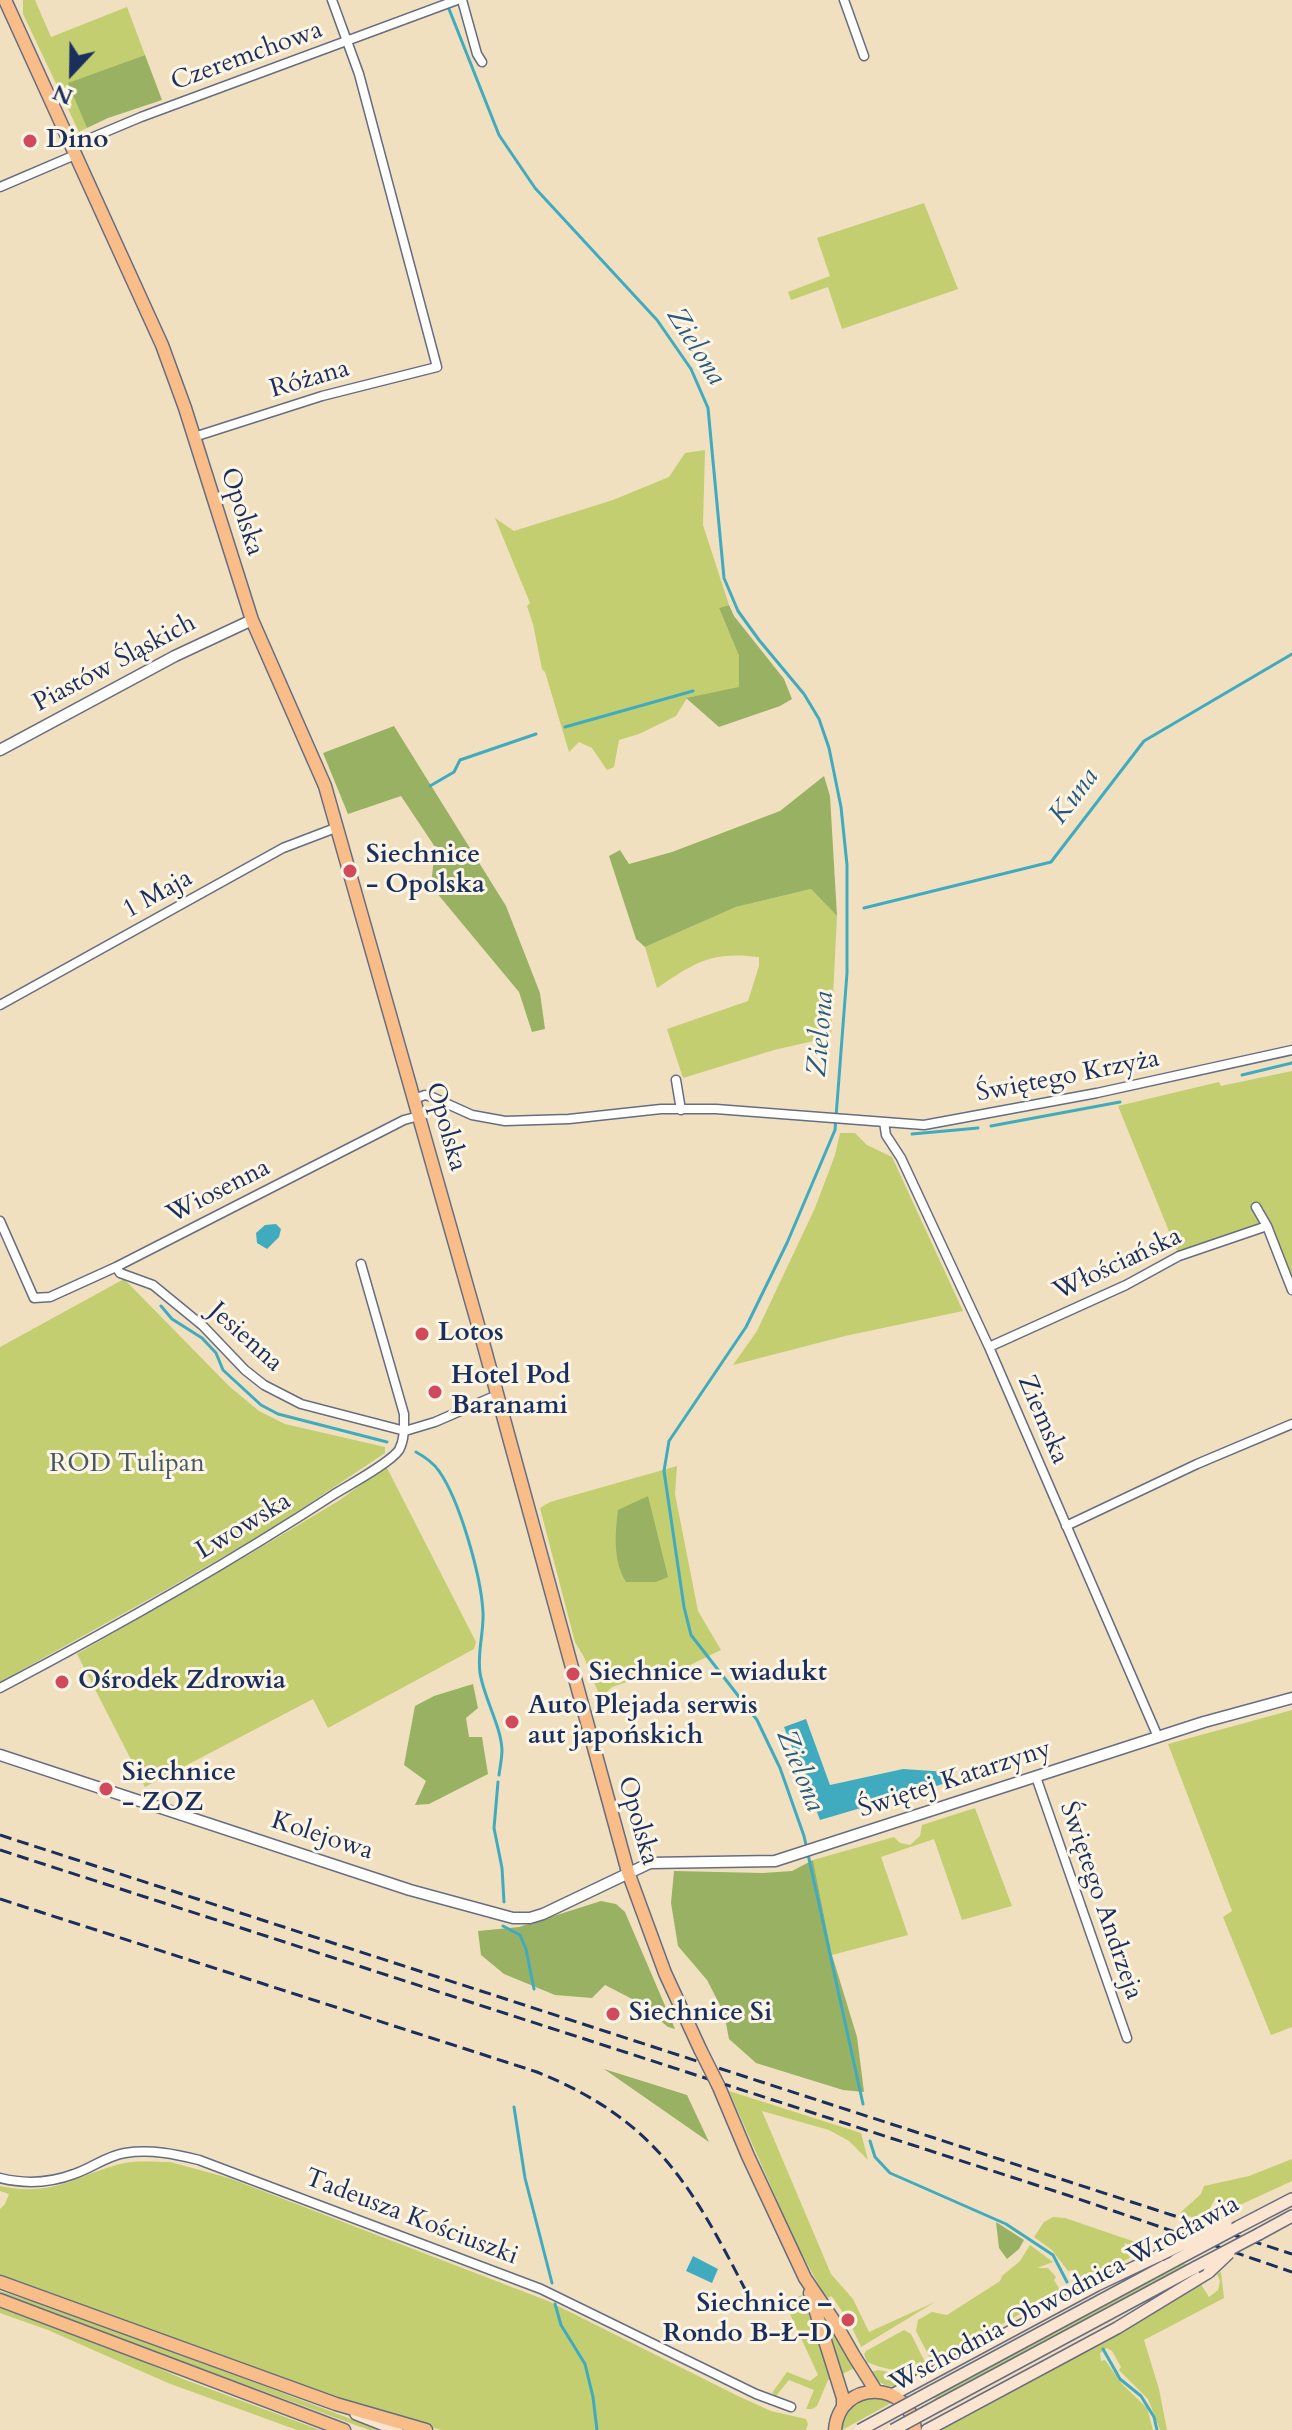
<!DOCTYPE html>
<html>
<head>
<meta charset="utf-8">
<style>
  body { margin:0 }
  #map { position:relative; width:1292px; height:2430px; overflow:hidden; background:#f0e0c0; font-family:Cardo,serif }
  canvas { display:block }
  .north { position:absolute; left:32px; top:32px; width:80px; height:80px; -webkit-text-stroke:6px #fcf5e5; paint-order:stroke; rotate:202deg; font-size:22px; font-weight:700; line-height:32px; text-align:center; color:#1b2f5e }
  .north::after { content:''; display:block; margin:auto; width:28px; height:36px; background:#1b2f5e; clip-path:polygon(50% 0,100% 100%,50% 72%,0 100%) }
</style>
</head>
<body>
<div id="map">
<canvas width="1292" height="2430"></canvas>
<div class="north">N</div>
</div>
<script>
const ctx = document.querySelector('canvas').getContext('2d');
ctx.lineJoin = 'round';
function fill(path, color) {
  ctx.fillStyle = color;
  ctx.fill(path, 'evenodd');
}
function strokePath(path, color, width, dash) {
  ctx.strokeStyle = color;
  ctx.lineWidth = width;
  ctx.lineCap = dash ? 'butt' : 'round';
  ctx.setLineDash(dash || []);
  ctx.stroke(path);
}
function write(font, color, halo, rows, align = 'center') {
  ctx.font = font + ' Cardo,serif';
  ctx.lineWidth = 6;
  ctx.setLineDash([]);
  ctx.textBaseline = 'middle';
  ctx.strokeStyle = halo;
  ctx.fillStyle = color;
  for (const [text, x, y, turn = 0] of rows) {
    ctx.save();
    ctx.translate(x, y);
    ctx.rotate((+turn || 0) * Math.PI / 180);
    ctx.textAlign = isNaN(turn) ? turn : align;
    if (halo) ctx.strokeText(text, 0, 0);
    ctx.fillText(text, 0, 0);
    ctx.restore();
  }
}
fill(new Path2D(`
  M23 0H35L51 37 127 7 145 55 69 83 87 128 79 132 23 14Z
  M924 203 958 289 842 329 828 287 791 300 788 292 830 276 817 238Z
  M705 450 703 525 729 605 719 608 739 656V688L687 698 676 716 639 734 619 740 614 767 607 770 592 748 579 742 569 752 545 672 542 669 533 624 527 606 530 603 495 518 514 531 613 500 669 477 685 453Z
  M811 889 837 916 831 1037 774 1050 683 1078 667 1029 748 1001 759 966V957C712 951 695 962 657 988L645 947 736 907Z
  M1292 1071V1275L1263 1208 1259 1223 1179 1256 1118 1106 1219 1082 1221 1086Z
  M840 1133H855L867 1145 892 1157 963 1311 845 1336 733 1365 757 1331 815 1208 835 1155Z
  M124 1279 229 1386 259 1411 285 1424 385 1447V1453L271 1529 171 1587 0 1682V1347Z
  M386 1466 476 1642 474 1649 328 1728 313 1699 145 1787 77 1654 250 1554 340 1500Z
  M677 1466 675 1494 698 1611 721 1650 688 1666 671 1667 612 1687 606 1693 598 1692 584 1657 575 1642 540 1508 550 1502Z
  M1292 1710V2027L1271 2035 1223 1917 1232 1911 1168 1744Z
  M975 1808 1012 1906 962 1920 934 1839 881 1857 908 1935 832 1955 813 1860 894 1837 900 1843 910 1845 920 1836 922 1825Z
  M729 2091 861 2133 868 2160 849 2141 829 2130 762 2111 831 2274 853 2299 869 2332 935 2302 861 2347 850 2323 833 2298 831 2296 828 2298 823 2292 798 2248Z
  M1292 2159V2181L1229 2210 1216 2197 1210 2208 1212 2218 1205 2222 1180 2213 1201 2194 1204 2186 1249 2176Z
  M170 2162 229 2178 548 2301 738 2396 771 2411 806 2419 808 2424 806 2430H441L351 2403 178 2342 0 2275V2209L5 2204 9 2194 0 2191V2186C54 2197 72 2177 120 2164 136 2160 154 2162 170 2162Z
  M1053 2217 1065 2218 1150 2247 1145 2250 1124 2243 1130 2258 1078 2281 1072 2270 1068 2271 1052 2250 1034 2237 1044 2222Z
  M1030 2245 1053 2262 1037 2268H1048L1056 2277 1054 2280 1061 2292 932 2362 916 2331 918 2320 932 2312 947 2315 1000 2281 1002 2276 1020 2261Z
  M1183 2263 1188 2265 937 2401 935 2397Z
  M1221 2272 1224 2298 1144 2340 1159 2389 1167 2430H1160L1148 2399 1119 2370 1121 2367 1112 2351 1107 2348 1100 2353 1101 2361 1105 2360 1122 2384 1147 2408 1153 2430H938L1200 2283 1209 2297 1218 2290 1220 2281 1217 2274Z
  M0 2291 88 2319 380 2430H369L0 2295Z
  M802 2295 831 2379 828 2380 817 2406 812 2409H806L814 2390 789 2380 776 2396 772 2393 787 2372 810 2381 818 2375 785 2303Z
  M0 2307 108 2346 183 2379 320 2430H297L168 2383 48 2330 0 2313Z
  M820 2309 854 2368 841 2375Z
  M904 2330 911 2334 926 2364C906 2373 888 2371 867 2362L864 2354 866 2351Z
  M878 2370 904 2375 926 2371 896 2387C884 2386 877 2382 870 2372Z
  M877 2397 893 2402 842 2430C845 2409 857 2400 877 2397Z`), '#c2ce70');
fill(new Path2D(`
  M145 55 162 100 108 118 87 128 68 83Z
  M729 605 734 616 784 679 792 699 780 706 719 727 686 698 739 687V656L719 608Z
  M394 726 506 906 540 993 545 1029 532 1032 519 992 431 886 435 847 401 796 348 814 323 753Z
  M824 776 830 796 837 916 811 889 736 907 645 947 636 939 609 856 620 850 629 864 672 852 780 811Z
  M648 1496 668 1577 656 1582H626C613 1561 615 1534 618 1510Z
  M473 1684 478 1708 466 1718 469 1737H482L488 1774 429 1804 415 1805 426 1781 404 1765 415 1706 434 1696Z
  M813 1860 832 1955 857 2037 864 2092 843 2090 756 2063 729 2039 724 2013 707 1980 678 1946 671 1903 674 1871 763 1873 792 1871Z
  M601 1901 616 1904 625 1912 675 2029 668 2027 638 2002 605 1985 592 1998 555 1995 504 1974 481 1955 478 1931 519 1927Z
  M604 2069 687 2095 709 2142Z
  M996 2222 1024 2240 1019 2249 1007 2259 999 2248Z`), '#99b162');
fill(new Path2D(`
  M276 1224 281 1229 279 1237 267 1249 257 1243 256 1233 265 1225Z
  M806 1719 830 1785 903 1769 948 1772 953 1781 820 1820 784 1727Z
  M693 2256 718 2269 712 2283 686 2271Z`), '#40abbf');
strokePath(new Path2D(`
  M447 4 499 135 535 188 657 320 691 369 708 408 724 578 738 611 759 640 804 694 819 719 829 748 841 807 847 865V973L835 1130 787 1243 746 1327 669 1441 664 1471 684 1607 691 1635 757 1720 780 1768 804 1836 863 2104
  M565 727 693 691
  M430 786 454 772 460 760 536 734
  M864 908 1051 862 1144 741 1292 654
  M1242 1075 1292 1063
  M991 1126 1120 1102
  M912 1134 978 1128
  M161 1306 172 1319 202 1338 216 1353 223 1370 261 1405 278 1414 387 1442
  M416 1452C425 1457 433 1462 439 1471 460 1501 481 1576 483 1612 484 1633 477 1652 480 1673 484 1698 501 1726 502 1750 502 1758 500 1767 499 1775
  M498 1782 494 1828 502 1868 504 1902
  M503 1926 520 1935 526 1949 534 1989
  M514 2107 525 2178 552 2283
  M870 2141 875 2157 890 2173 1006 2224 1053 2255 1067 2282
  M555 2304 561 2325 585 2364 593 2397 597 2430
  M1103 2349 1120 2379 1141 2396 1154 2417 1157 2430`), '#40abbf', 3);
const minor = new Path2D(`
  M462 0 477 54 482 62
  M844 0 864 56
  M72 146 141 117 457 0
  M0 187 75 155
  M194 437 322 396 437 367 359 74 332 0
  M0 1005 283 848 338 827
  M676 1080 681 1110
  M414 1099 425 1095 432 1097 472 1115 505 1121 569 1119 661 1109H716L924 1125 1097 1093 1292 1050
  M884 1122 886 1135 901 1158 989 1347 1158 1737
  M1256 1207 1267 1226 1292 1290
  M0 1221 34 1298 50 1297 116 1267 404 1120 419 1116
  M116 1267 120 1273 153 1285 203 1326 245 1370 264 1385 301 1404 405 1431 435 1422 497 1395
  M989 1347 1126 1285 1179 1256 1267 1226
  M1066 1526 1197 1464 1292 1424
  M0 1688C114 1628 226 1565 333 1495 349 1485 390 1463 399 1450 405 1439 404 1426 404 1414L361 1264
  M1036 1777 1127 2038
  M0 2178C24 2184 50 2183 74 2174 92 2168 106 2156 125 2153 151 2149 175 2154 199 2160L541 2289 756 2394 791 2407`);
const tertiary = new Path2D(`
  M0 750 175 656 252 620
  M0 1755 410 1890 513 1918H530L543 1914 650 1863 775 1861 1204 1722 1292 1698`);
const secondary = new Path2D(`
  M1238 2227 1292 2199
  M1259 2234 1292 2216
  M932 2391 1176 2260
  M892 2395 1097 2285 1160 2255
  M939 2405 1196 2267
  M356 2414 397 2430
  M927 2430 1117 2328 1209 2272`);
const primary = new Path2D(`
  M5 0 162 345 185 408 252 620 325 786 482 1339 628 1872 665 1973 700 2049
  M719 2087 748 2156 805 2278 834 2321 854 2356 876 2391
  M0 2282 336 2404 426 2430
  M810 2293 843 2398V2406
  M0 2300 344 2430
  M835 2430C839 2379 910 2379 915 2430`);
strokePath(minor, '#666d80', 11);
strokePath(tertiary, '#666d80', 13);
strokePath(secondary, '#666d80', 14);
strokePath(primary, '#666d80', 15);
strokePath(minor, '#fff', 8);
strokePath(tertiary, '#fff', 10);
strokePath(secondary, '#fce5d0', 11);
strokePath(primary, '#f8bd89', 12);
strokePath(new Path2D(`
  M0 1835 1292 2254
  M0 1850 1067 2195 1292 2272
  M0 1899 537 2072C656 2120 692 2186 748 2295`), '#1b2f5e', 3, [12, 6]);
const secondaryBridge = new Path2D(`
  M1160 2255 1226 2223
  M1176 2260 1238 2227
  M1196 2267 1259 2234
  M1209 2272 1229 2253
  M860 2430 932 2391
  M893 2430 939 2405`);
const primaryBridge = new Path2D(`
  M700 2049 719 2087`);
strokePath(secondaryBridge, '#666d80', 14, []);
strokePath(primaryBridge, '#666d80', 15, []);
strokePath(secondaryBridge, '#fce5d0', 11);
strokePath(primaryBridge, '#f8bd89', 12);
for (const [x, y, r, color] of [
  [30,141,8,"#d1495b"],
  [350,871,8,"#d1495b"],
  [422,1334,8,"#d1495b"],
  [435,1392,8,"#d1495b"],
  [573,1674,8,"#d1495b"],
  [62,1682,8,"#d1495b"],
  [512,1722,8,"#d1495b"],
  [106,1789,8,"#d1495b"],
  [613,2014,8,"#d1495b"],
  [848,2320,8,"#d1495b"]
]) {
  const dot = new Path2D();
  dot.arc(x, y, r, 0, 2 * Math.PI);
  ctx.fillStyle = color;
  ctx.fill(dot);
  strokePath(dot, '#fcf5e5', 3);
}
write('26px', '#1b2f5e', '#fcf5e5', [
  ["Czeremchowa",247,57,-20],
  ["Różana",310,380,-16],
  ["Opolska",241,512,72],
  ["Piastów Śląskich",115,664,-28],
  ["1 Maja",158,895,-29],
  ["Świętego Krzyża",1068,1077,-11],
  ["Opolska",445,1127,74],
  ["Wiosenna",219,1192,-27],
  ["Włościańska",1118,1265,-25],
  ["Jesienna",245,1338,42],
  ["Ziemska",1042,1420,67],
  ["Lwowska",244,1527,-31],
  ["Świętej Katarzyny",955,1780,-18],
  ["Opolska",637,1821,74],
  ["Kolejowa",322,1837,18],
  ["Świętego Andrzeja",1100,1901,71],
  ["Tadeusza Kościuszki",411,2218,21],
  ["Wschodnia Obwodnica Wrocławia",1065,2295,-28]
]);
write('bold 26px', '#1b2f5e', '#fcf5e5', [
  ["Dino",46,141],
  ["Siechnice",366,856],
  ["- Opolska",366,886],
  ["Lotos",438,1334],
  ["Hotel Pod",451,1377],
  ["Baranami",451,1407],
  ["Siechnice - wiadukt",589,1674],
  ["Ośrodek Zdrowia",78,1682],
  ["Auto Plejada serwis",528,1707],
  ["aut japońskich",528,1737],
  ["Siechnice",122,1774],
  ["- ZOZ",122,1804],
  ["Siechnice Si",629,2014],
  ["Siechnice –",832,2305,"right"],
  ["Rondo B-Ł-D",832,2335,"right"]
], 'left');
write('26px', '#455762', '#fcf5e5', [
  ["ROD Tulipan",127,1465]
]);
write('italic 28px', '#285a80', '#fcf5e5', [
  ["Zielona",695,347,58],
  ["Kuna",1075,797,-53],
  ["Zielona",822,1034,-85],
  ["Zielona",799,1771,68]
]);
</script>
</body>
</html>
